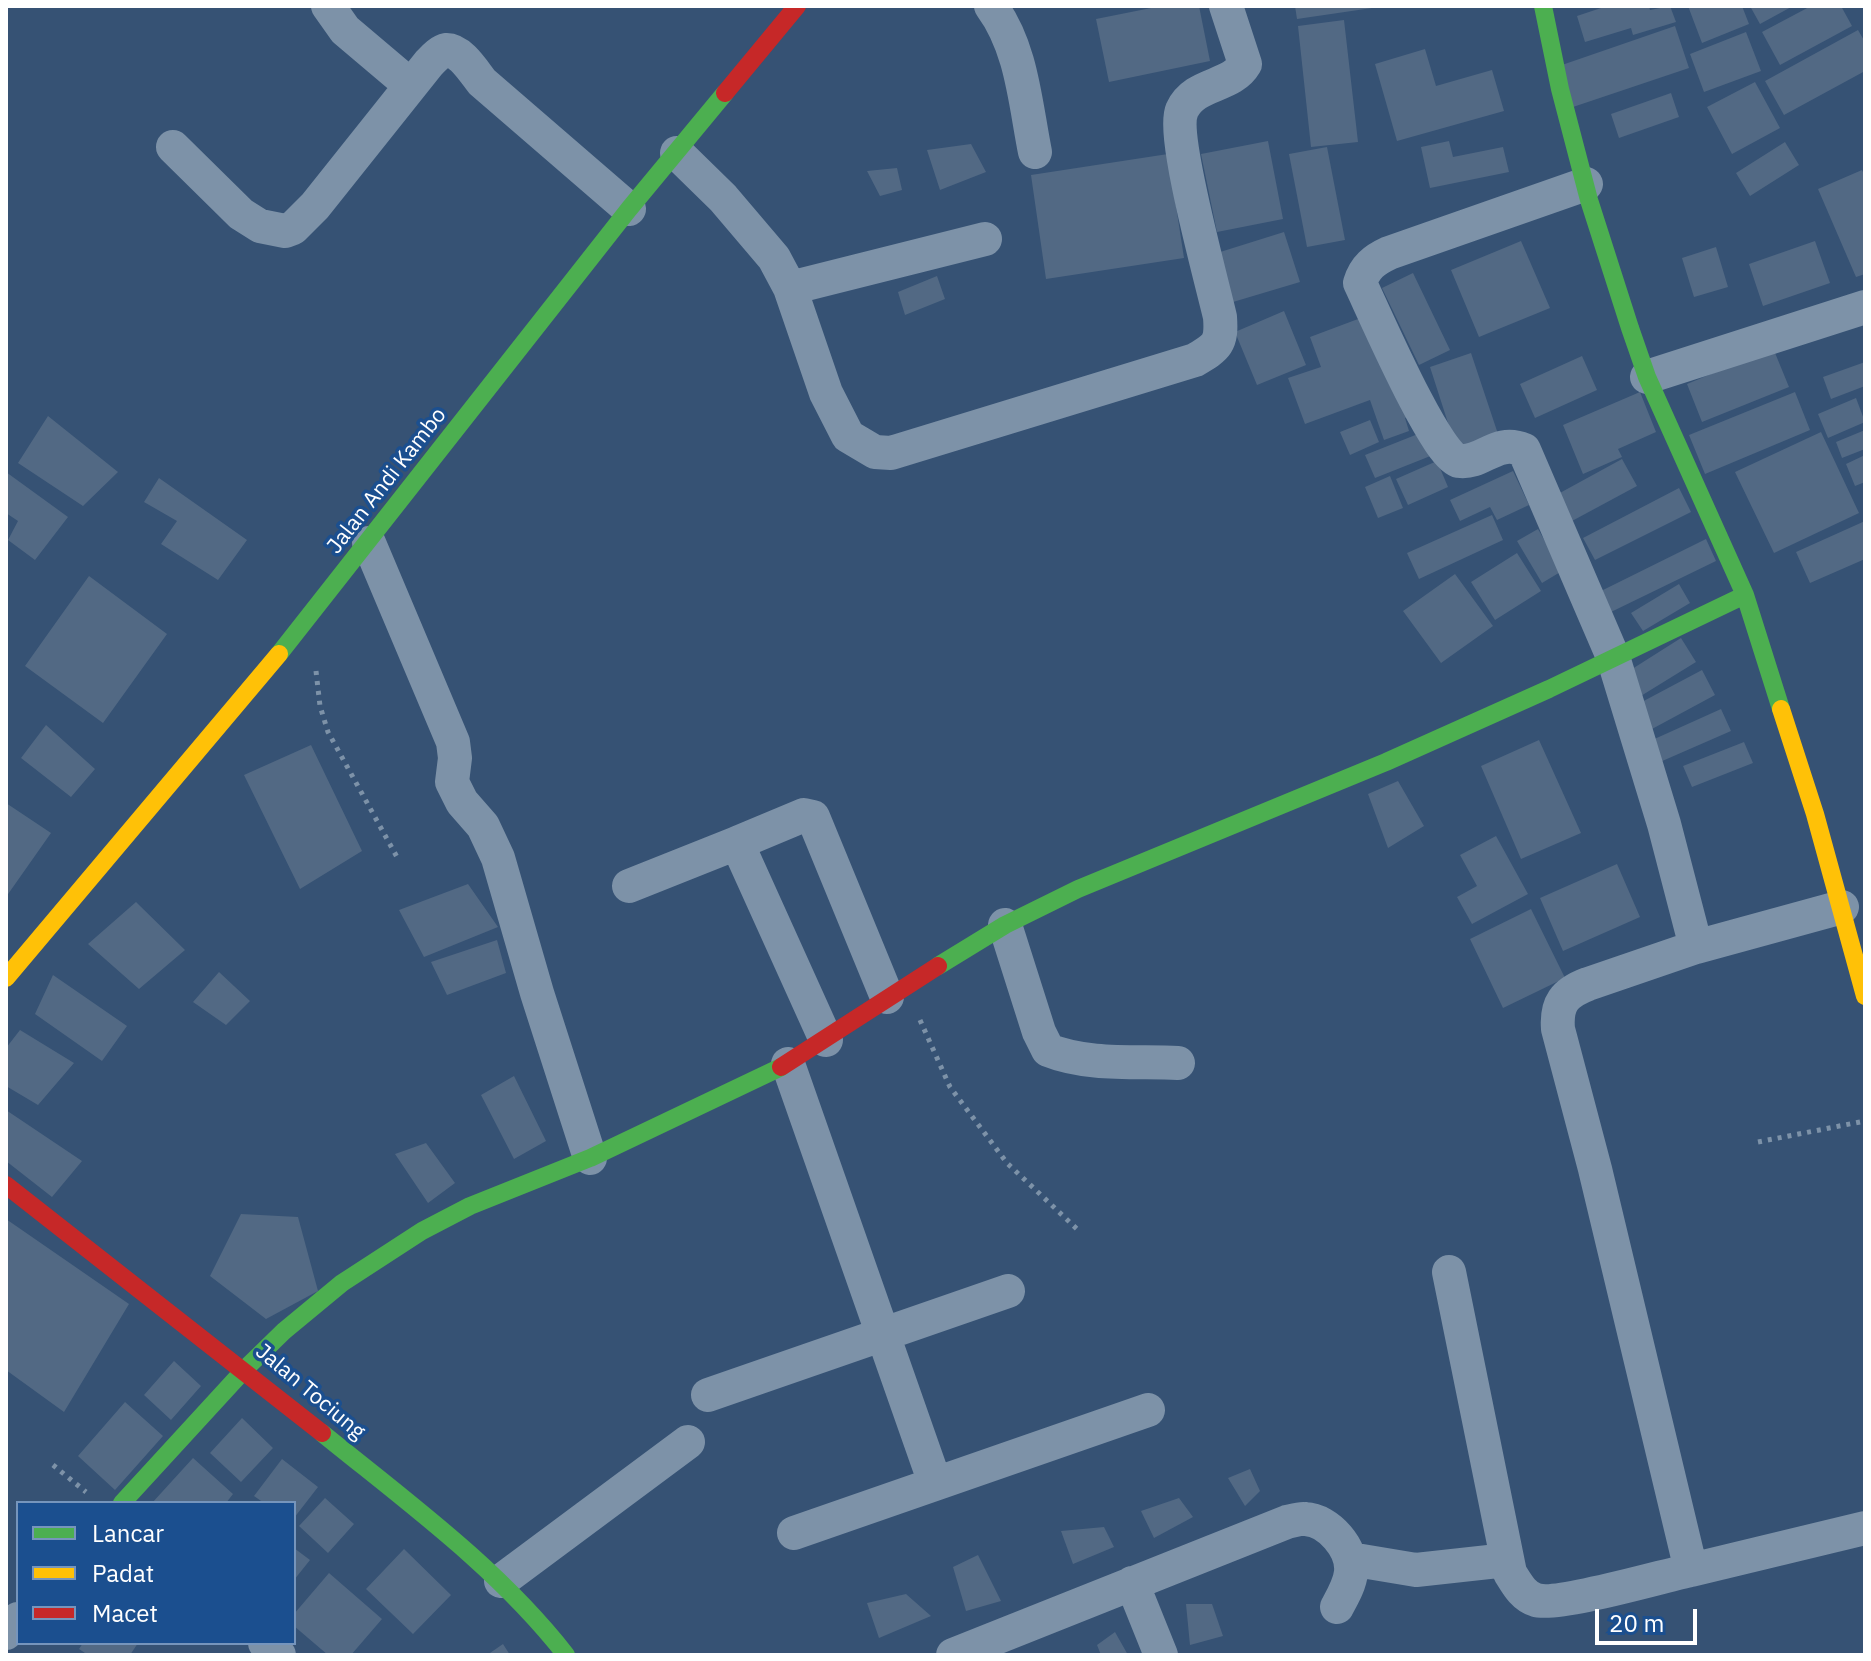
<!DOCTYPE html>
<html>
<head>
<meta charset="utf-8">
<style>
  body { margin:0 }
  #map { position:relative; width:1871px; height:1661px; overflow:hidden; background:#365274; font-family:"IBM Plex Sans",sans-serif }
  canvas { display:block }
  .frame { position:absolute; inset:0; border:8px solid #fff; pointer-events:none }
  .legend { position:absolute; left:16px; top:1501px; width:280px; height:144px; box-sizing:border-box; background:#1b4f8f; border:2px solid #7695bc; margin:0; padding:10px 14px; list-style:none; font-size:24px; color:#fff }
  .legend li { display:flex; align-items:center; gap:16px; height:40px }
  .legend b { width:40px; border:2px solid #7695bc }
  .scale { position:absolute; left:1595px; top:1609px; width:102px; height:36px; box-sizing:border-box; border:4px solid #fff; border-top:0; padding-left:10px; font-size:24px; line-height:28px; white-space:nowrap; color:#fff; -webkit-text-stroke:6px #1b4f8f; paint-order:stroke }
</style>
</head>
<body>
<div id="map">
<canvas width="1871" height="1661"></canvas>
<div class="frame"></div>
<ul class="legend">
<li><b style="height:10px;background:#4caf50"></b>Lancar</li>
<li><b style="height:10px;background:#ffc107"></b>Padat</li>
<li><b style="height:10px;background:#c62828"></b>Macet</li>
</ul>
<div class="scale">20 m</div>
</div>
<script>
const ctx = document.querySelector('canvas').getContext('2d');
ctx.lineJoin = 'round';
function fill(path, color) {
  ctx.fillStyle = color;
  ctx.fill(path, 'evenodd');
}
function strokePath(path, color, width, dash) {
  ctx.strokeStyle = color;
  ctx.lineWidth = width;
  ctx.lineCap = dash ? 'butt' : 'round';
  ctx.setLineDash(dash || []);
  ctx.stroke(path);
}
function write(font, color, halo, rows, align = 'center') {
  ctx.font = font + ' "IBM Plex Sans",sans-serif';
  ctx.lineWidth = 7;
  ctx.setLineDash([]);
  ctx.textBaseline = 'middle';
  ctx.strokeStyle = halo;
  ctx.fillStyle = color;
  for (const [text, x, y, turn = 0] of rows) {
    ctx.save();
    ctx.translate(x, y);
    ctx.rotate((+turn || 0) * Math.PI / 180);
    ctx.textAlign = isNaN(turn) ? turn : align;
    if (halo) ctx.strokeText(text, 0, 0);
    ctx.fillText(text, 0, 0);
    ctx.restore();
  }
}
fill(new Path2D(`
  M1161 6H1199L1210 61 1109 82 1096 19Z
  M1295 6H1372V8L1297 19Z
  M1607 6H1649L1650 10 1670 6 1676 22 1633 35 1631 28 1585 42 1577 16Z
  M1688 6H1742L1749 24 1702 43Z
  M1750 6H1793L1760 24Z
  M1811 6H1841L1852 26 1780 65 1762 32Z
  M1344 20 1358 142 1311 147 1298 26Z
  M1675 26 1689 68 1573 107 1559 66Z
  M1858 30 1865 42V71L1784 115 1765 81Z
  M1746 32 1761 71 1704 92 1690 54Z
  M1425 49 1436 86 1492 70 1504 111 1397 141 1375 64Z
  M1755 82 1780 128 1732 154 1707 107Z
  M1671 93 1679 117 1619 138 1611 114Z
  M1268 141 1283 219 1217 232 1201 154Z
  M1449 141 1453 157 1503 147 1509 172 1430 188 1421 147Z
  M1785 142 1799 165 1750 196 1736 173Z
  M971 144 986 172 940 190 927 150Z
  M1327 147 1345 240 1307 247 1289 154Z
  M1168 154 1184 258 1046 279 1031 175Z
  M897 168 902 190 880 196 867 171Z
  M1862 170 1865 176V274L1856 277 1818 189Z
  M1284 232 1300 282 1233 302 1217 253Z
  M1521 241 1550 308 1479 337 1451 270Z
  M1815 241 1830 283 1763 306 1749 264Z
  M1716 247 1728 287 1694 297 1682 258Z
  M1413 273 1450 350 1419 365 1382 288Z
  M937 276 945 299 905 315 898 292Z
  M1284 311 1306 365 1257 385 1235 332Z
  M1366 316 1413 415 1405 418 1409 431 1384 440 1370 400 1305 424 1288 378 1321 367 1310 337Z
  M1773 348 1789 387 1702 422 1687 384Z
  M1471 353 1500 440 1458 454 1430 367Z
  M1582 356 1597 390 1535 418 1520 384Z
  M1865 362V386L1831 399 1823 377Z
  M1640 392 1656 432 1618 449 1622 457 1583 474 1563 425Z
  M1795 392 1810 430 1705 474 1689 435Z
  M1856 398 1865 422 1828 438 1818 414Z
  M48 416 118 472 83 506 18 463Z
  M1370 420 1379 442 1350 455 1340 432Z
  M1865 430V449L1842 458 1836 442Z
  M1423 432 1433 455 1375 478 1365 455Z
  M1821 432 1859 513 1774 553 1735 472Z
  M1865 455V482L1855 486 1846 464Z
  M1622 459 1637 486 1572 521 1558 494Z
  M1437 461 1448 487 1408 505 1396 479Z
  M1513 471 1529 505 1497 520 1490 507 1460 521 1450 500Z
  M6 472 68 517 35 560 8 540 18 521 6 513Z
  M1390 476 1403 508 1378 518 1365 487Z
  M159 478 247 540 218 580 161 544 177 521 144 502Z
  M1679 488 1691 512 1595 560 1583 538Z
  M1492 515 1503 540 1419 579 1407 553Z
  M1865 521V559L1810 583 1796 552Z
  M1538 529 1562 571 1542 583 1517 541Z
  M1706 539 1716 561 1611 612 1601 591Z
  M1517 553 1541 591 1495 620 1471 582Z
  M1455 574 1493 626 1441 663 1403 611Z
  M89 576 167 634 103 723 25 666Z
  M1679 584 1690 603 1643 631 1631 613Z
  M1681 638 1696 662 1636 699 1621 676Z
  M1702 670 1715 695 1652 729 1638 704Z
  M1721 709 1731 731 1660 762 1650 741Z
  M46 725 95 769 71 797 21 758Z
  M1539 740 1581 833 1521 859 1481 766Z
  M1744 742 1753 763 1692 787 1683 766Z
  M311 745 362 851 300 889 244 775Z
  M1398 781 1424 826 1388 848 1368 794Z
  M6 803 51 833 6 897Z
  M1496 836 1528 894 1472 924 1457 897 1477 886 1460 855Z
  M1617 864 1640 917 1563 951 1540 898Z
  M468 884 498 927 424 957 399 910Z
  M136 902 185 950 139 989 88 944Z
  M1531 909 1565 978 1503 1008 1470 939Z
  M497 940 506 973 447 995 431 962Z
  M219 972 250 1001 226 1025 193 1002Z
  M53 975 127 1026 102 1061 35 1014Z
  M20 1030 74 1063 38 1105 6 1086V1048Z
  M514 1076 546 1141 514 1159 481 1095Z
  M6 1110 82 1161 52 1197 6 1161Z
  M426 1143 455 1183 428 1203 395 1154Z
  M241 1214 298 1217 318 1291 266 1319 210 1276Z
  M6 1219 129 1304 64 1412 6 1370Z
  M174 1361 201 1386 171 1420 144 1395Z
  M125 1402 163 1436 115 1490 78 1456Z
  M242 1418 273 1448 241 1482 210 1453Z
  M193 1458 233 1494 226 1503H152Z
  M282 1459 318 1487 294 1518V1503H264L254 1496Z
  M1250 1469 1260 1491 1245 1506 1228 1478Z
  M325 1498 354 1524 328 1553 299 1526Z
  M1179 1498 1193 1517 1154 1538 1141 1511Z
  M1104 1527 1114 1547 1073 1564 1061 1531Z
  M294 1548 310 1560 294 1580Z
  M404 1549 451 1595 413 1634 366 1589Z
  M978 1555 1001 1601 966 1611 953 1567Z
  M329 1573 382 1619 351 1655H328L294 1626V1614Z
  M906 1594 931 1616 879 1638 867 1603Z
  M1186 1604H1212L1223 1636 1190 1645Z
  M1115 1632 1128 1655H1101L1097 1645Z
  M83 1643H138L130 1655H88L79 1649Z
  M503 1644 510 1655H487Z`), '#526984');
strokePath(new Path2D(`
  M316 671 320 706 328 732 397 857
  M920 1020 950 1087 1007 1163 1077 1229
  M1758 1142 1865 1121
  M53 1465 86 1492`), '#7d92a8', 5, [4, 6]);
strokePath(new Path2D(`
  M328 6 345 30 410 85
  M991 6C1022 48 1025 102 1035 152
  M173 147 241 214 260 226 285 231 293 228 315 206 429 63C433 59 440 51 446 50 460 49 474 72 482 82L629 209
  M677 153 723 198 774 258 790 288 826 393 848 436 875 452 891 453 1195 360C1217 347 1222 344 1220 317 1212 282 1171 135 1182 110 1195 82 1231 88 1245 64L1226 6
  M1586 184 1389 253C1374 260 1365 267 1360 283 1373 310 1436 457 1459 461 1483 464 1496 438 1524 450L1613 657 1664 824 1696 947
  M790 288 985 239
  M1647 377 1865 307
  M369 543 453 742 455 758 452 782 462 802 483 826 498 858 537 993 590 1158
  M737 843 804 815 813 817 887 997
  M629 886 737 843 826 1040
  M1842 907 1696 947 1588 984C1564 993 1556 1004 1558 1029L1595 1169 1691 1570 1865 1528
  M1005 925 1039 1032 1048 1050C1088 1066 1136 1061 1178 1063
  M788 1064 935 1483
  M1449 1272 1510 1573C1517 1584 1523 1596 1536 1600 1557 1607 1663 1576 1691 1570
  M708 1395 1008 1291
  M794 1533 1148 1410
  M1350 1559 1416 1570 1507 1560
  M501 1581 688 1442
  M1132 1583 1161 1655
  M6 1633 18 1619
  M265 1643 279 1655
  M953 1655 1287 1522C1292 1521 1300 1518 1305 1519 1329 1520 1353 1549 1351 1572 1350 1584 1343 1596 1337 1607`), '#7d92a8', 34);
strokePath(new Path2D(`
  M1543 6 1560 89 1589 200 1630 328 1647 377 1745 595 1781 709
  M279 654 629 209 725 93
  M938 966 1005 925 1078 889 1386 762 1549 689 1745 595
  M322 1433C407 1502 498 1568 566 1655
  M122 1503 245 1369 284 1331 342 1283 422 1231 470 1206 590 1158 781 1067`), '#4caf50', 18);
strokePath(new Path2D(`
  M1781 709 1815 814 1865 996
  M6 978 279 654`), '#ffc107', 18);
strokePath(new Path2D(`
  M725 93 797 6
  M781 1067 938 966
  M6 1185 322 1433`), '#c62828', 18);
write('22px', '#fff', '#1b4f8f', [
  ["Jalan Andi Kambo",387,481,-52],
  ["Jalan Tociung",310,1392,40]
]);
</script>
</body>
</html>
